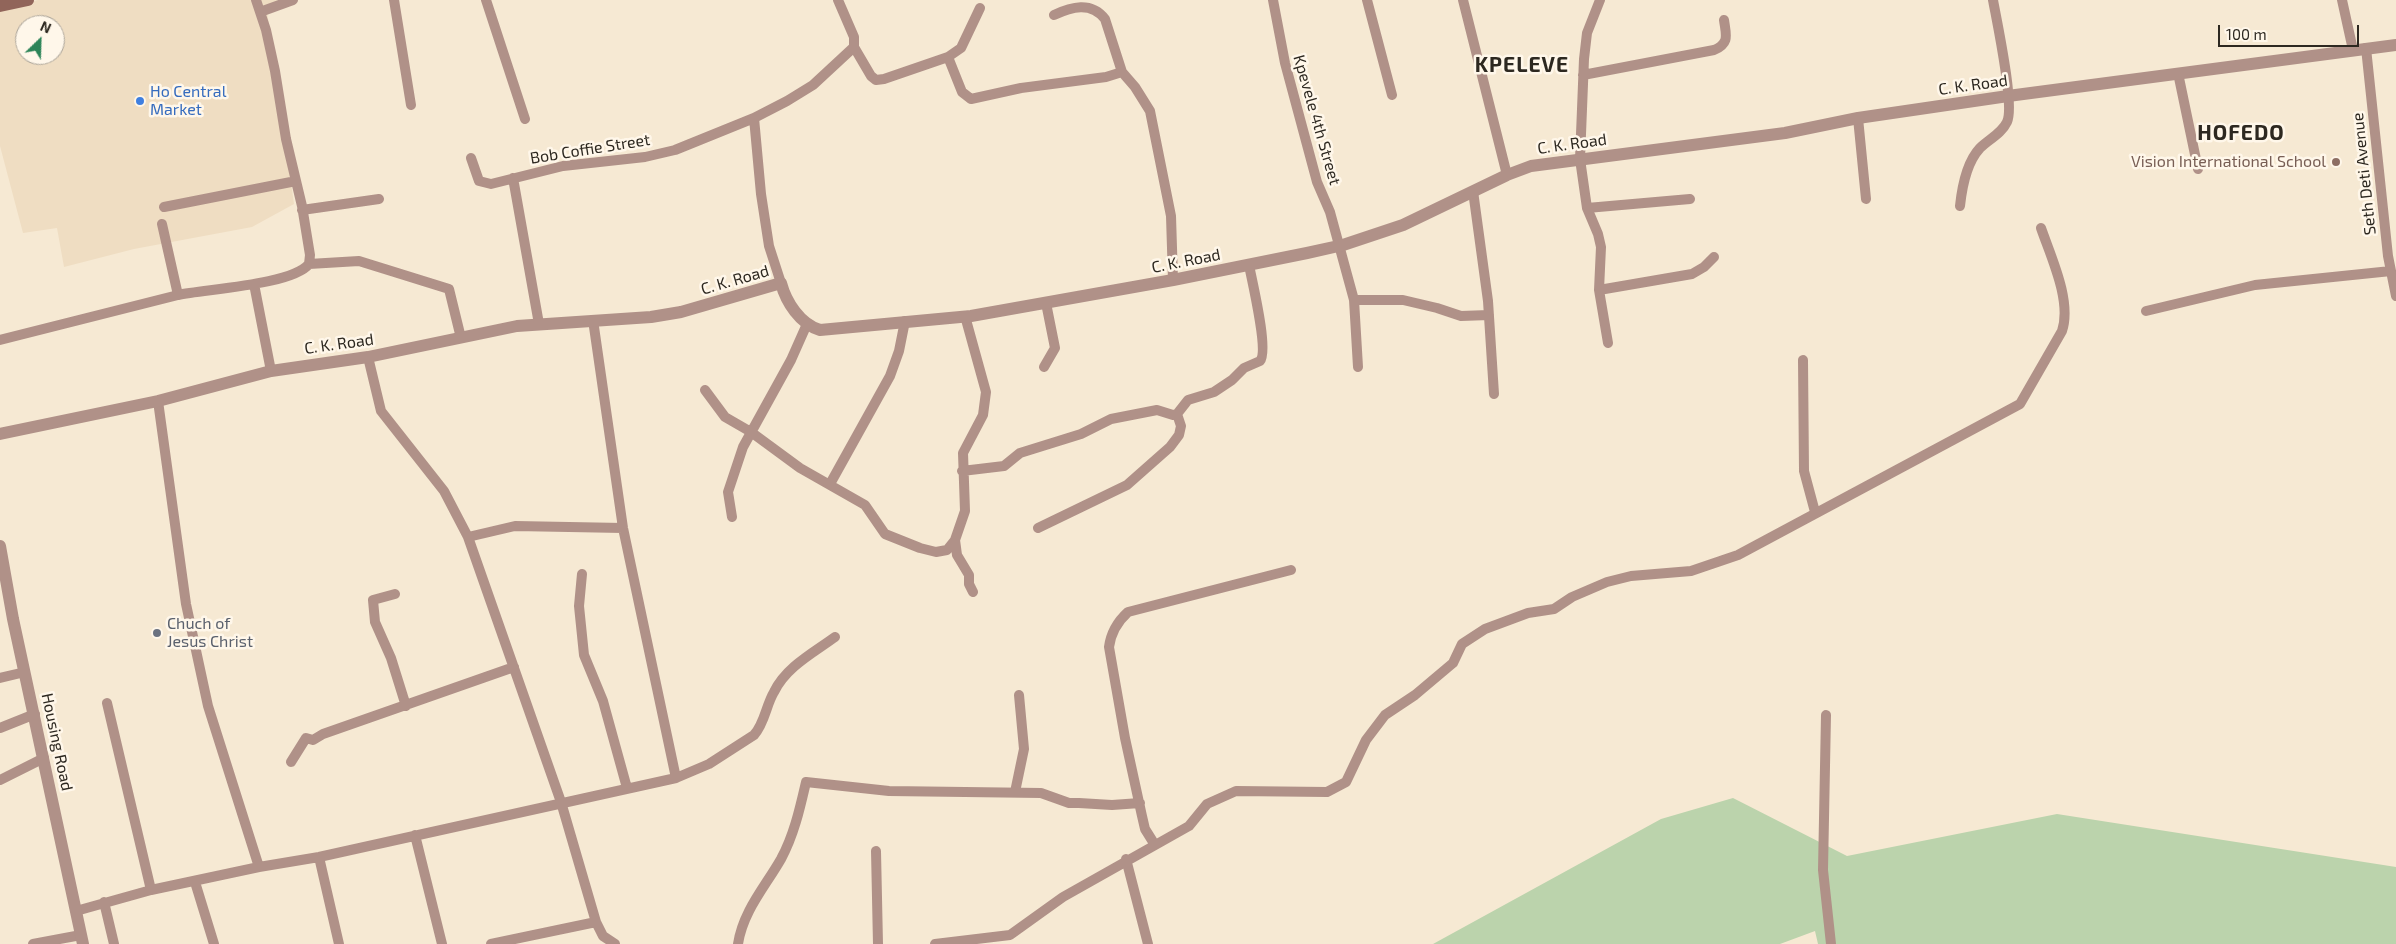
<!DOCTYPE html>
<html>
<head>
<meta charset="utf-8">
<style>
  body { margin:0 }
  #map { position:relative; width:2396px; height:944px; overflow:hidden; background:#f6e9d3; font-family:"Exo 2",sans-serif }
  canvas { display:block }
  .north { position:absolute; left:15px; top:15px; width:50px; height:50px; box-sizing:border-box; background:#fff7ea; border:1px solid #aba499; border-radius:50%; rotate:24deg; font-size:14px; font-weight:700; line-height:20px; text-align:center; color:#2d2820 }
  .north::after { content:''; display:block; margin:auto; width:18px; height:22px; background:#2c8458; clip-path:polygon(50% 0,100% 100%,50% 72%,0 100%) }
  .scale { position:absolute; left:2218px; top:25px; width:141px; height:22px; box-sizing:border-box; border:2px solid #2d2820; border-top:0; padding-left:6px; font-size:15px; line-height:18px; white-space:nowrap; color:#2d2820; -webkit-text-stroke:4px #fff7ea; paint-order:stroke }
</style>
</head>
<body>
<div id="map">
<canvas width="2396" height="944"></canvas>
<div class="north">N</div>
<div class="scale">100 m</div>
</div>
<script>
const ctx = document.querySelector('canvas').getContext('2d');
ctx.lineJoin = 'round';
function fill(path, color) {
  ctx.fillStyle = color;
  ctx.fill(path, 'evenodd');
}
function strokePath(path, color, width, dash) {
  ctx.strokeStyle = color;
  ctx.lineWidth = width;
  ctx.lineCap = dash ? 'butt' : 'round';
  ctx.setLineDash(dash || []);
  ctx.stroke(path);
}
function write(font, color, halo, rows, align = 'center') {
  ctx.font = font + ' "Exo 2",sans-serif';
  ctx.lineWidth = 5;
  ctx.setLineDash([]);
  ctx.textBaseline = 'middle';
  ctx.strokeStyle = halo;
  ctx.fillStyle = color;
  for (const [text, x, y, turn = 0] of rows) {
    ctx.save();
    ctx.translate(x, y);
    ctx.rotate((+turn || 0) * Math.PI / 180);
    ctx.textAlign = isNaN(turn) ? turn : align;
    if (halo) ctx.strokeText(text, 0, 0);
    ctx.fillText(text, 0, 0);
    ctx.restore();
  }
}
fill(new Path2D(`
  M38 0H291L267 11 294 204 252 227 134 249 64 267 57 228 23 233 0 146V9ZM25 25H55V55H25Z`), '#efddc2');
fill(new Path2D(`
  M1733 798 1847 856 2057 814 2396 867V944H1818L1815 931 1780 944H1433L1661 819Z`), '#bbd3ac');
strokePath(new Path2D(`
  M394 0 411 105
  M486 0 525 119
  M1273 0 1285 63 1317 182 1330 212 1354 300H1403L1437 308 1461 316 1489 315
  M1367 0 1392 95
  M1463 0 1507 175
  M1600 0 1587 33 1584 59 1580 159 1587 208 1598 234 1601 247 1599 290 1608 343
  M2342 0 2353 50
  M260 12 293 0
  M1054 15C1071 7 1091 1 1105 19L1122 72 1135 87 1150 111 1171 216 1173 280
  M854 47 871 76 876 80 884 79 948 57 961 48 980 8
  M2366 48 2388 256 2396 296
  M948 57 962 92 971 99 1021 88 1106 77 1122 72
  M2178 73 2198 169
  M1583 75 1714 50C1730 43 1726 35 1724 20
  M1858 118 1866 199
  M471 158 479 181 491 184 563 166 645 157 675 150 754 118
  M513 178 539 324
  M1473 191 1488 301 1494 394
  M1960 206C1962 187 1966 163 1980 148 1988 140 2002 133 2007 122 2015 106 1997 22 1993 0
  M164 207 296 181
  M1587 208 1690 199
  M302 210 379 199
  M162 224 178 295C206 289 292 285 309 264L310 255 302 206 286 139 275 71 266 30 256 0
  M309 264 359 261 449 289 461 338
  M781 283 769 246 761 194 754 118 787 101 813 85 854 47V37L838 0
  M254 284 271 371
  M1599 290 1692 274 1704 267 1714 257
  M1354 300 1358 367
  M2146 311 2255 285 2391 271
  M965 316 986 392 983 415 963 453 965 511 955 540 957 555 969 575V584L973 592
  M593 320 623 528 676 778
  M0 340 178 295
  M368 357 381 411 444 491 468 537 561 802 596 922 603 936 615 944
  M1803 360 1804 471 1815 512
  M1044 367 1055 348 1046 303
  M705 390 725 417 751 432 800 468 865 505 885 534 920 548 936 552 947 550 955 540
  M962 471 1004 466 1020 453 1081 434 1111 419 1157 410 1173 415 1177 414 1188 400 1214 392 1232 380 1244 368 1260 361C1269 351 1252 281 1249 265
  M830 484 890 376 899 351 905 321
  M732 517 728 492 743 447 791 360 807 324
  M1038 528 1127 485 1170 447 1179 435 1181 426 1177 414
  M468 537 515 526 623 528
  M582 574 579 606 584 655 603 701 627 788
  M395 594 373 600 375 622 391 658 406 706
  M0 678 25 672
  M107 703 151 890
  M1826 715 1823 870 1831 944
  M0 728 35 714
  M291 762 306 738 313 740 323 734 514 667
  M0 780 44 758
  M1015 792 1024 749 1019 695
  M415 835 442 944
  M1155 845 1145 829 1142 816 1125 738 1109 647C1111 632 1117 622 1128 612L1291 570
  M876 851 878 944
  M319 857 339 944
  M1126 859 1148 944
  M259 867 319 857 676 778 709 764 754 735C765 723 766 705 774 692 786 667 813 653 835 637
  M195 882 214 944
  M104 902 114 944
  M76 911 151 890 259 867 208 706 186 604 158 401
  M33 944 81 935
  M491 944 596 922
  M738 944C743 911 765 887 781 859 794 835 800 808 806 782L889 791 1041 793 1069 803H1079L1112 805 1140 803
  M935 944 1010 935 1063 897 1189 826 1207 804 1236 791 1327 792 1346 782 1366 740 1385 715 1415 695 1453 663 1462 644 1485 629 1528 613 1554 609 1572 597 1607 582 1631 576 1691 571 1738 555 2020 404 2062 331C2072 301 2051 257 2041 228`), '#b09188', 10);
strokePath(new Path2D(`
  M0 434 158 401 271 371 368 357 517 326 651 317 681 312 781 283C786 302 800 324 820 330L971 316 1173 280 1307 253 1343 245 1403 225 1507 175 1531 166 1785 133 1858 118 2008 96 2396 45
  M0 546 13 619 83 944`), '#b09188', 12);
strokePath(new Path2D(`
  M0 6 28 0`), '#91655a', 12);
for (const [x, y, r, color] of [
  [140,101,5,"#3f7fe0"],
  [2336,162,5,"#8d6e63"],
  [157,633,5,"#6b7280"]
]) {
  const dot = new Path2D();
  dot.arc(x, y, r, 0, 2 * Math.PI);
  ctx.fillStyle = color;
  ctx.fill(dot);
  strokePath(dot, '#fff7ea', 2);
}
write('16px', '#2d2820', '#fff7ea', [
  ["C. K. Road",1973,85,-8],
  ["Kpevele 4th Street",1317,120,74],
  ["C. K. Road",1572,144,-8],
  ["Bob Coffie Street",590,149,-9],
  ["Seth Deti Avenue",2364,174,-96],
  ["C. K. Road",1186,261,-11],
  ["C. K. Road",735,280,-16],
  ["C. K. Road",339,344,-8],
  ["Housing Road",57,742,78]
]);
write('16px', '#366cbe', '#fff7ea', [
  ["Ho Central",150,92],
  ["Market",150,110]
], 'left');
write('16px', '#785e54', '#fff7ea', [
  ["Vision International School",2326,162]
], 'right');
write('16px', '#5b616d', '#fff7ea', [
  ["Chuch of",167,624],
  ["Jesus Christ",167,642]
], 'left');
ctx.letterSpacing = '1px';
write('bold 21px', '#2d2820', '#fff7ea', [
  ["KPELEVE",1522,65],
  ["HOFEDO",2241,133]
]);
ctx.letterSpacing = '0px';
</script>
</body>
</html>
